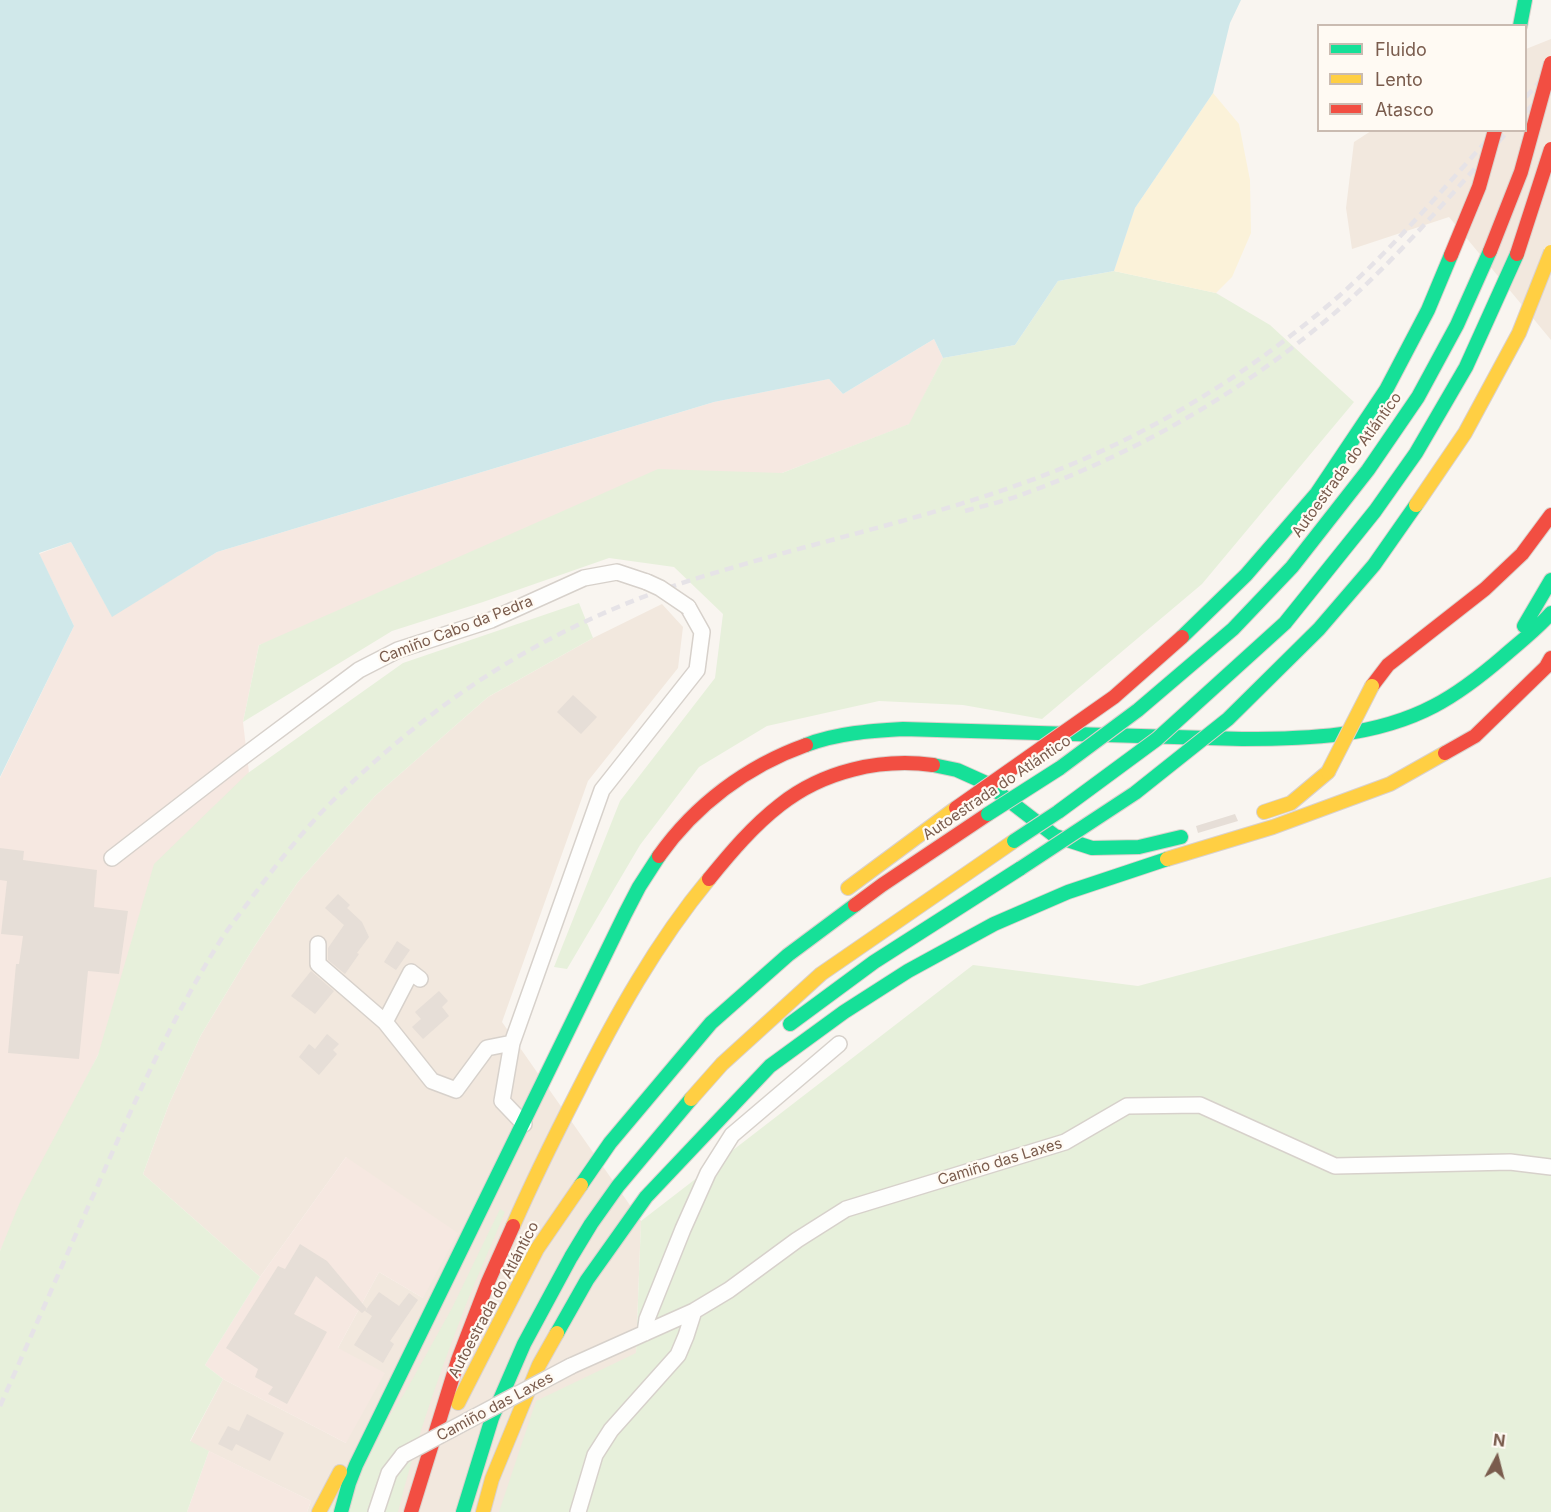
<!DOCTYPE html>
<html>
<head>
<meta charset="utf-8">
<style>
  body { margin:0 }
  #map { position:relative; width:1551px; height:1512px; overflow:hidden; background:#f9f5f0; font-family:Inter,sans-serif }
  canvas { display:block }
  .legend { position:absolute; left:1317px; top:24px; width:210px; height:108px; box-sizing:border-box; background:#fffaf3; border:2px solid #cabbb1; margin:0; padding:8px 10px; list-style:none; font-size:18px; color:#7a5c4d }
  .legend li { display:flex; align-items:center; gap:12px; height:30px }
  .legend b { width:30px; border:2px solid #cabbb1 }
  .north { position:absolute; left:1467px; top:1428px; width:60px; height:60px; -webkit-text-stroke:4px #fffaf3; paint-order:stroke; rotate:7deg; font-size:16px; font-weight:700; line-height:24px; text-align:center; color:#7a5c4d }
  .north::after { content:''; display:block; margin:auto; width:21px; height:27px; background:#7a5c4d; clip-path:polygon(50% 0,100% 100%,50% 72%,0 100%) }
</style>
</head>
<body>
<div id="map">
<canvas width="1551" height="1512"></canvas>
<ul class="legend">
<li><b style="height:8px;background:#16e098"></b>Fluido</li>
<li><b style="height:8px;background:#ffcf43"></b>Lento</li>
<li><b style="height:8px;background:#f24e42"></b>Atasco</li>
</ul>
<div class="north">N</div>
</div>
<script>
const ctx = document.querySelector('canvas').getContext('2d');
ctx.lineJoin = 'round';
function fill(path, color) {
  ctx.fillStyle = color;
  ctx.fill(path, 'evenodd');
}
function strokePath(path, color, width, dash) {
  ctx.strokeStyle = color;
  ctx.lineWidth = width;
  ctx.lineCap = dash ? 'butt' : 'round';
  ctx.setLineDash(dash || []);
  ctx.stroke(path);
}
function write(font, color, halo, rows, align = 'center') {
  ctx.font = font + ' Inter,sans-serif';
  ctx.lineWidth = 4.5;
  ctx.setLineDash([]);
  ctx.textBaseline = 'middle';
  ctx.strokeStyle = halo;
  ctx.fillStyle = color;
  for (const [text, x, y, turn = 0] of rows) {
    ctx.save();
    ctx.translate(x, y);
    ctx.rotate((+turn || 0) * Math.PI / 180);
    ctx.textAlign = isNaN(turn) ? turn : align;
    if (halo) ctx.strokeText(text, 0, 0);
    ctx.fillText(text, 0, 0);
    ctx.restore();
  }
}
fill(new Path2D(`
  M1551 39V340L1449 217 1352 249 1346 208 1354 142 1371 131 1526 130V49Z
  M662 604 683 627 678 668 588 781 502 1022 641 1221 630 1512H307L311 1501 190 1442 223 1379 346 1443 338 1348 379 1272 423 1298 346 1157 260 1277 143 1174 169 1104 201 1035 254 947 298 882 375 796 488 697 593 638Z`), '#f2e8de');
fill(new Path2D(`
  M934 339 943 358 910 424 782 473 259 645 243 722 249 773 98 1055 0 1251V778L74 626 39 554 71 542 112 616 217 552 714 402 829 379 843 394Z
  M346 1157 458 1233 423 1298 379 1272 338 1348 385 1373 346 1443 223 1379 205 1365 260 1277Z
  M209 1451 311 1501 307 1512H187Z`), '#f6e8e1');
fill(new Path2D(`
  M1114 271 1216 293 1270 325 1354 402 1202 584 1042 719 963 705 879 701 767 726 699 767 640 845 567 969 554 967 620 801 715 678 723 614 674 567 609 558 483 602 392 631 243 722 259 645 658 469 782 473 909 424 943 358 1015 345 1058 281Z
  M579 603 593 638 488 697 375 796 298 882 254 947 201 1035 169 1104 143 1174 260 1277 205 1365 223 1379 190 1441 209 1451 187 1512H0V1251L20 1202 98 1055 154 864 248 773 403 663Z
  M1551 877V1512H499L536 1401 636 1353 641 1221 973 965 1138 986Z
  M500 1209 505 1212C490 1249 473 1285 459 1323 435 1385 414 1448 398 1512H328L407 1389 452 1308Z`), '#e7f0db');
fill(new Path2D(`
  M1213 93 1239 124 1250 180 1251 233 1232 277 1216 293 1114 271 1135 208Z`), '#fbf2d9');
fill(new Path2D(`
  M0 0H1241L1230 23 1213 93 1135 208 1114 271 1058 281 1015 345 943 358 934 339 843 394 829 379 714 402 217 552 112 617 71 542 39 553 74 626 0 777Z`), '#d0e8ea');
fill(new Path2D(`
  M573 695 597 717 581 734 557 712Z
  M1235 814 1238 821 1198 833 1196 826Z
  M0 848 24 851 23 860 97 870 94 907 128 911 119 974 88 971 79 1059 8 1053 16 964H19L23 936 1 934 7 881 0 880Z
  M338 894 350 905 347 908 362 922 369 937 357 953 359 954 345 974 328 960V948L344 925 325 908Z
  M397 941 410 950 396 970 384 962Z
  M311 971 334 991 315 1014 291 996Z
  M439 991 448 1001 442 1007 449 1016 423 1039 412 1027 421 1019 415 1012Z
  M327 1034 339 1044 333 1050 337 1054 319 1075 299 1057 309 1044 315 1049Z
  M300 1244 327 1261 367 1309 362 1313 316 1276 294 1314 327 1332 287 1404 268 1394 273 1387 255 1377 258 1369 226 1348 278 1266 285 1269Z
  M379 1292 399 1306 409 1293 418 1300 390 1341 394 1344 383 1363 354 1345 372 1316 365 1311Z
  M247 1414 284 1433 270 1461 236 1444 232 1451 218 1444 228 1426 239 1431Z`), '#e6ded7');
const street = new Path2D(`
  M112 858 236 762 359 670 398 650 491 620 584 578 617 572 647 582
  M318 944V964L385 1022 432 1081 456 1090 487 1048 512 1043
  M385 1022 411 972 420 979
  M524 1124 502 1101 512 1043 602 790 697 670 702 632 688 607
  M645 1333 647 1319 683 1229 708 1173 732 1135 839 1044
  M571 1366 694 1311 729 1290 797 1240 846 1209 1065 1142 1127 1106 1200 1105 1335 1166 1510 1162 1551 1167
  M376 1512 389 1473 403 1455
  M578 1512 595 1455 611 1430 678 1355 686 1336 694 1311`);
const fast = new Path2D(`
  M1520 26 1525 0
  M1524 626 1551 580
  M806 745C837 733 870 731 903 729L1242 739C1307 739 1375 737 1434 706 1459 693 1482 675 1504 656 1520 642 1537 629 1551 613
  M933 765 957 770 986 783 1055 836 1092 848 1139 847 1181 837
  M790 1024 874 962 1021 868
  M581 1185 610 1143 711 1023 788 955 855 905
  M557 1333 587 1280 646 1197 770 1066 844 1012 908 971 994 924 1068 892 1167 859
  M341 1512 349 1483 356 1465 625 914 639 887 659 856
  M463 1512 492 1418 524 1344 571 1257 591 1224 618 1186 691 1099`);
const slow = new Path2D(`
  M1264 812 1291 803 1328 772
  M1167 859 1273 827 1390 784 1445 753
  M848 888 956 808
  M691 1099 722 1064 821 974 1014 841
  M513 1226C533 1180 555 1136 578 1091 615 1017 656 943 709 879
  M458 1403 537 1249 581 1185
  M319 1512 340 1472
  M483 1512 492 1479 539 1365 557 1333`);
const jam = new Path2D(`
  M1372 686 1388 665 1485 589 1522 554 1551 515
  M1445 753 1475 736 1546 667 1551 658
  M659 856C695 805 747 766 806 745
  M709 879C731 852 753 826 780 805 823 771 880 758 933 765
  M855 905 882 885 988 814
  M411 1512 458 1360 488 1282 513 1226`);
strokePath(street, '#d7d1cb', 18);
strokePath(fast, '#dad1cc', 16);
strokePath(slow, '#dad1cc', 16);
strokePath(jam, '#dad1cc', 16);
strokePath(street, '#fefefd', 15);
strokePath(fast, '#16e098', 14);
strokePath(slow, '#ffcf43', 14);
strokePath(jam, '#f24e42', 14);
strokePath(new Path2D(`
  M1526 97 1551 69
  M1526 112 1551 84
  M965 511C983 506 1001 502 1018 496 1138 453 1251 388 1346 303 1405 250 1456 189 1509 130
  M0 1406C34 1330 67 1254 101 1178 137 1096 174 1014 222 938 232 923 243 910 253 896 274 868 295 841 318 816 335 798 353 781 371 765 475 671 586 610 721 571 840 535 962 511 1077 462 1173 421 1261 364 1339 296 1395 246 1445 187 1496 130`), '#e6e3e7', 4.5, [9, 6]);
const streetBridge = new Path2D(`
  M647 582 660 588 688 607
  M403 1455 571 1366`);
const fastBridge = new Path2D(`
  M1182 637 1246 575 1317 493 1386 390 1428 310 1451 255
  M988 814 1060 768 1138 710 1233 629 1292 567 1368 470 1418 397 1457 325 1490 251
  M1014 841 1058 812 1157 739 1285 623 1375 511 1416 453 1466 367 1517 254
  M1021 868 1135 793 1228 719 1319 629 1374 565 1416 505`);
const slowBridge = new Path2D(`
  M1416 505 1465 433 1519 333 1551 252
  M1328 772 1372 686`);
const jamBridge = new Path2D(`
  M1490 251 1521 172 1551 63
  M1517 254 1551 149
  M1451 255 1479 187 1495 130
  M956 808 1114 697 1182 637`);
strokePath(streetBridge, '#d7d1cb', 18, []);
strokePath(fastBridge, '#dad1cc', 16, []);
strokePath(slowBridge, '#dad1cc', 16, []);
strokePath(jamBridge, '#dad1cc', 16, []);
strokePath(streetBridge, '#fefefd', 15);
strokePath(fastBridge, '#16e098', 14);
strokePath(slowBridge, '#ffcf43', 14);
strokePath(jamBridge, '#f24e42', 14);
write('15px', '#7a5c4d', '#fffaf3', [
  ["Autoestrada do Atlántico",1347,465,-54],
  ["Camiño Cabo da Pedra",456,630,-21],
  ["Autoestrada do Atlántico",997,788,-34],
  ["Camiño das Laxes",1000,1162,-17],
  ["Autoestrada do Atlántico",494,1300,-62],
  ["Camiño das Laxes",495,1407,-28]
]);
</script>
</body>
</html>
